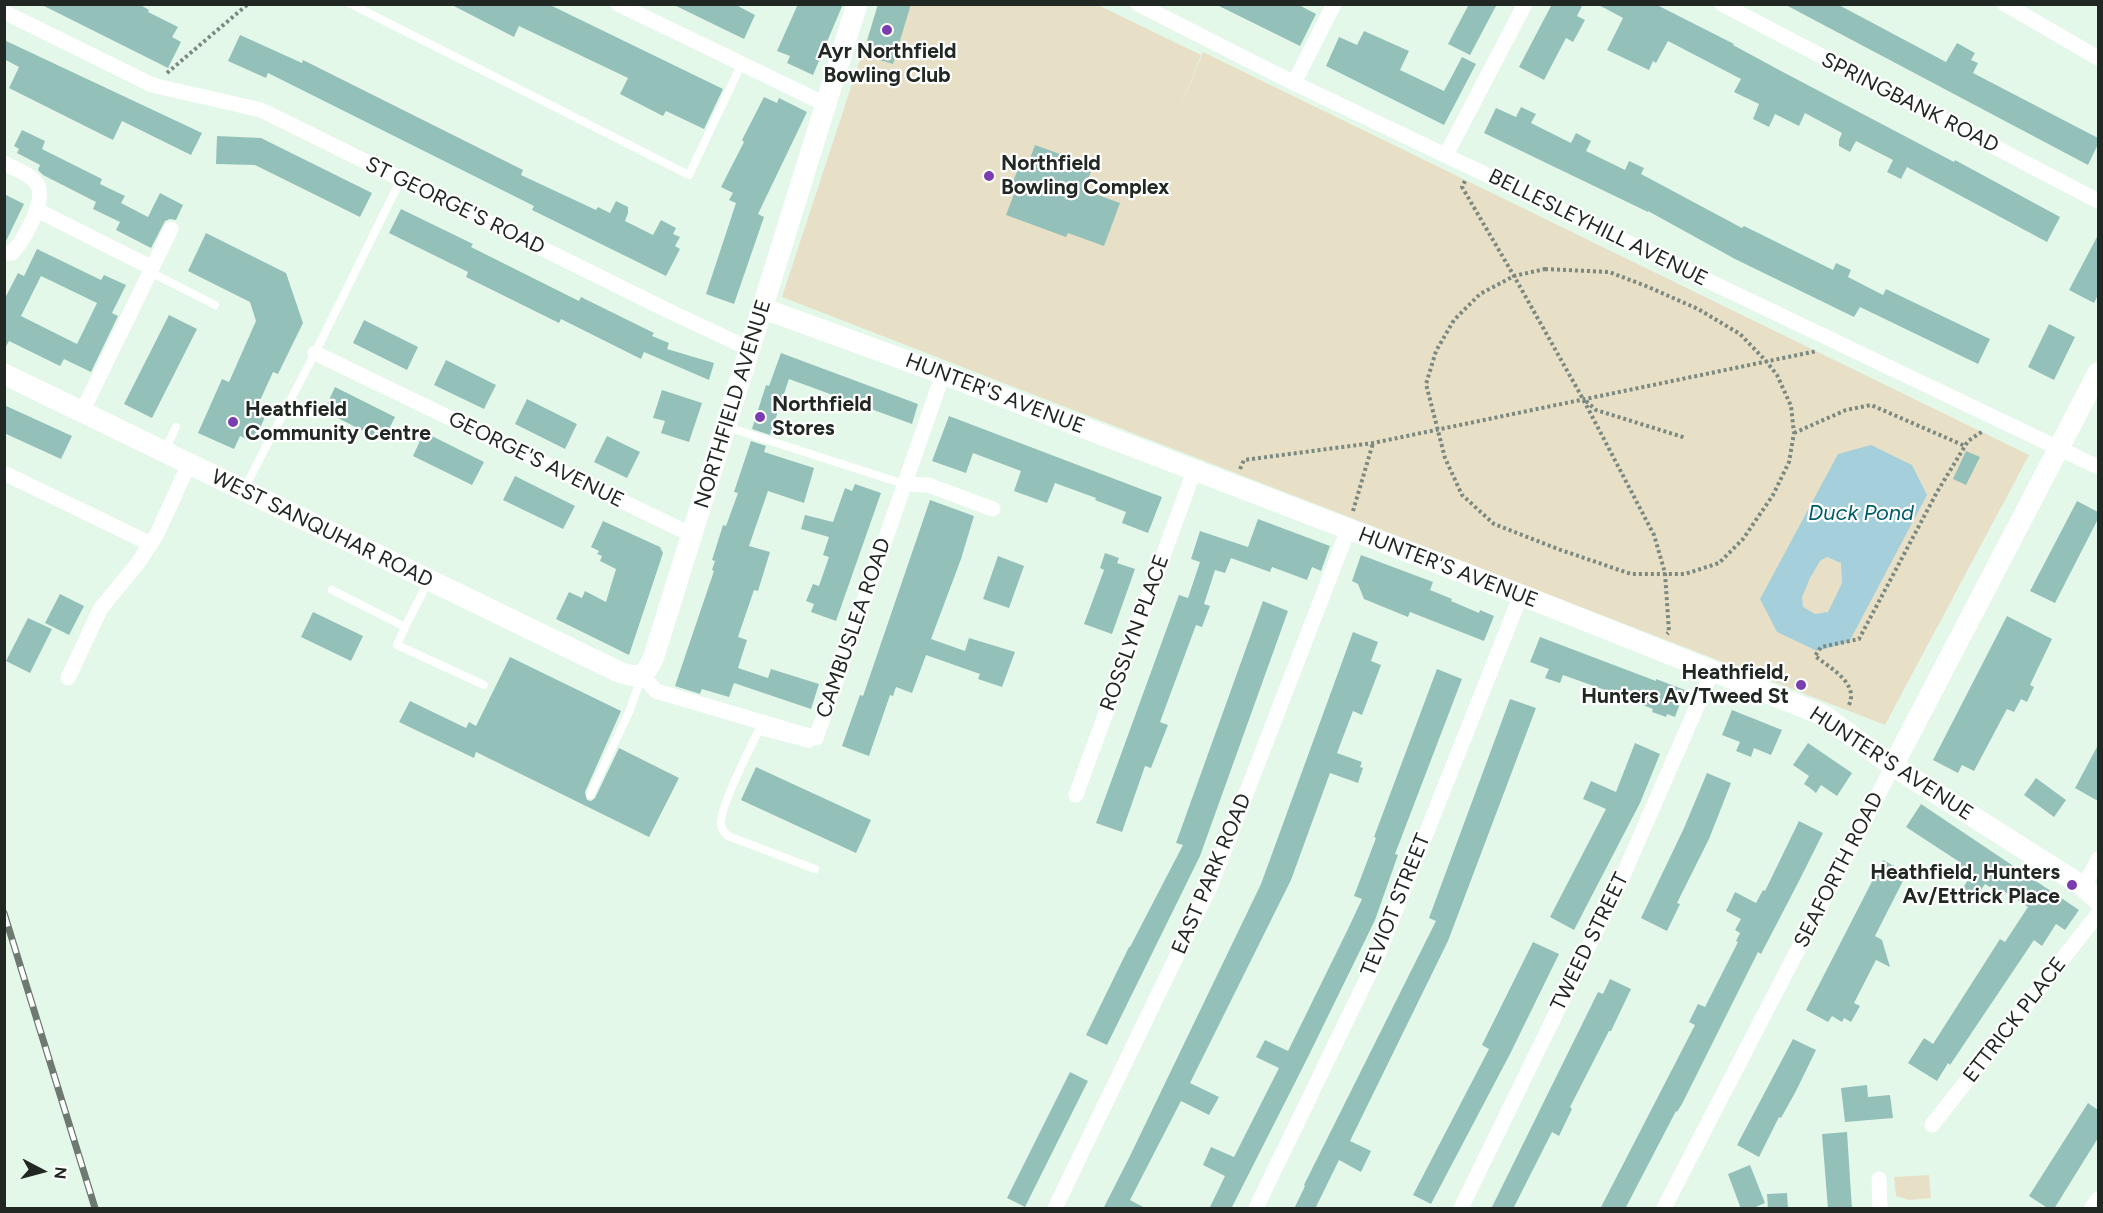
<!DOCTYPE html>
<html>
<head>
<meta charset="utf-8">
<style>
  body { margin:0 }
  #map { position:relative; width:2103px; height:1213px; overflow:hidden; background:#e4f8ea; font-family:Figtree,sans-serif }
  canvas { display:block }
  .frame { position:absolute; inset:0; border:6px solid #212823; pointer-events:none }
  .north { position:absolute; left:12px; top:1141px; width:60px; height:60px; -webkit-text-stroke:4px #fff; paint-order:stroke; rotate:96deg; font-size:16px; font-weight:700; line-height:24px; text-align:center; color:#212823 }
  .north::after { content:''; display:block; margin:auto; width:21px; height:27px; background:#212823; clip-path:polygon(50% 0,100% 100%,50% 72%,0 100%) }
</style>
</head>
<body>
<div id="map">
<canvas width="2103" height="1213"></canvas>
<div class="frame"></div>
<div class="north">N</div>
</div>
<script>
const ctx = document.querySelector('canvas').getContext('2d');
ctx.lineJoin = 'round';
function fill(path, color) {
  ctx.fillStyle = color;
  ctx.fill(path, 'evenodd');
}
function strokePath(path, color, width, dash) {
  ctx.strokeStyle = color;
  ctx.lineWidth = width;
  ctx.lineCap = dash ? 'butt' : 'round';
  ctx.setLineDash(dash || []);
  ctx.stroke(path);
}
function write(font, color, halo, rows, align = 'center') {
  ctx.font = font + ' Figtree,sans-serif';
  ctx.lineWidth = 4.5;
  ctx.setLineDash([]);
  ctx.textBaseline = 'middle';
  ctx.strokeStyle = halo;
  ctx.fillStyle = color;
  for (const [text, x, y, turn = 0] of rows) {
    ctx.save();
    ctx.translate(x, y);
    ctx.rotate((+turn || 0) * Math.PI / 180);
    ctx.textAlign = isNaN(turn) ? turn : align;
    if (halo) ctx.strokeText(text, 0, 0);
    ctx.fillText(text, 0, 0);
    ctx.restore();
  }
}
fill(new Path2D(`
  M878 5H1098L1201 55 1176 120 1203 52 2029 455 1885 725 782 297Z
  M1929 1175 1931 1198 1909 1200 1896 1196 1894 1177Z`), '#e7e0c6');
fill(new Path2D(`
  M1871 445 1912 465 1927 495 1849 642 1817 651 1777 632 1760 599 1838 454ZM1827 557 1841 563 1842 583 1828 612 1815 614 1803 607 1802 597 1810 578 1820 561Z`), '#a5d0db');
fill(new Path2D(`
  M40 4H139L149 10 148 12 178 27 172 37 181 42 168 68Z
  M450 4H548L723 89 704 129 666 111 663 116 620 94 628 78 519 26 514 37Z
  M672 4H734L755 15 744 39Z
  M798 4H843L813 75 787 63 790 56 777 51Z
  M878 4H911L893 64 863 55Z
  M1215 4H1297L1316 14 1300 46Z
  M1469 4H1497L1470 55 1448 44Z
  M1552 4H1583L1577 16 1585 20 1573 42 1566 38 1544 80 1519 67Z
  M1597 4H1655L1734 44 1733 45 1781 71 1954 162 1955 160 2060 217 2047 242 1907 167 1901 179 1887 172 1893 160 1856 141 1850 152 1839 146V140L1842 133 1805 113 1799 126 1775 114 1769 127 1753 119 1759 104 1734 92 1741 79 1668 41 1656 63 1653 61 1649 70 1607 50 1623 18Z
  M1784 4H1837L1946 62 1957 43 1975 53 1971 60 1978 63 1973 73 2098 138V144L2088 165Z
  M1364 31 1409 51 1400 70 1444 91 1462 57 1476 64 1444 125 1326 66 1339 37 1357 45Z
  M240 35 302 63 303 60 523 170 521 175 596 210 598 207 610 213 616 201 628 207V213L625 221 653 235 661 220 676 228 673 234 680 237 675 246 680 249 666 276 532 210 534 206 268 73 266 78 228 61Z
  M4 40 202 133 191 155 122 121 113 140 9 88 19 67 4 59Z
  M764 97 777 103 779 98 807 112 758 214 764 217 734 304 706 294 736 203 729 200 733 193 721 187 744 142 742 140Z
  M1521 107 1536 114 1531 123 1571 143 1576 133 1591 141 1586 151 1625 170 1629 161 1644 168 1641 174 1742 228 1744 226 1833 270 1836 263 1851 270 1848 277 1883 295 1886 289 1990 339 1978 364 1860 307 1854 317 1735 259 1648 211V212L1484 133 1496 108 1516 117Z
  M22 130 45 141 42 149 102 179 100 184 125 196 121 203 148 217 160 193 183 205 176 220 170 219 165 221 151 248 116 230 120 222 93 209 96 202 43 175 38 170 40 165 17 153 19 149 14 146Z
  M217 136 261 138 372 193 360 217 255 165 216 164Z
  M1035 145 1093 166 1084 190 1120 203 1104 246 1068 233 1066 237 1006 215 1017 186 1012 184 1018 169 1025 172Z
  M4 194 24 204 5 243H4Z
  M401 209 473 244 471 247 579 301 581 297 654 333 652 336 669 343 667 349 714 363 709 380 644 352 641 359 561 319 559 323 466 277 468 272 389 233Z
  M206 233 286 273 303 323 278 374 273 372 258 405 268 410 254 442 240 436 234 449 198 433 222 379 229 382 256 321 250 302 188 271Z
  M2098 235V295L2094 303 2069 290Z
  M37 249 101 280 104 275 126 285 112 313 118 316 91 372 64 359 60 366 9 341 4 350V300L18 273 24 276ZM41 276 97 303 77 344 21 316Z
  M169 315 197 329 152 418 124 404Z
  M364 320 418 347 407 370 353 343Z
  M2049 324 2075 337 2054 380 2028 367Z
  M781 353 918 404 912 424 789 379 770 435 752 429 766 385 769 386Z
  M446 360 496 385 484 409 434 385Z
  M335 387 395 417 383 441 324 411Z
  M662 390 702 403 689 442 661 433 665 421 653 418Z
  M527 399 577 424 565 449 515 424Z
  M4 405 72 436 61 459 4 433Z
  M949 416 1162 497 1148 533 1122 523 1126 512 1095 500 1096 498 1055 483 1047 503 1014 491 1021 471 973 453 966 473 932 461Z
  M424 432 484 462 472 485 413 456Z
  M607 436 640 452 627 478 594 462Z
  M751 441 766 446 764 452 814 468 804 503 768 491 749 546 770 552 758 591 754 590 738 637 747 640 738 668 768 678 771 669 819 684 811 709 734 683 729 697 702 689 700 694 675 686 714 571 712 570 715 561 712 560 723 525 726 526 738 493 734 492Z
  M1966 451 1980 457 1966 485 1953 479Z
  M515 476 575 506 563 529 503 500Z
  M855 484 881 493 836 621 811 612 814 604 806 601 813 584 819 586 829 557 823 555 829 537 801 529 805 515 833 522 845 488 852 491Z
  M930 500 974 516 961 559 931 639 965 651 969 638 1015 652 1002 687 978 679 980 674 926 655 912 693 896 687 893 696 890 695 869 756 842 746 860 695 863 696Z
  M2077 501 2098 512V519L2055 603 2030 591Z
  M1258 519 1330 546 1321 571 1312 567 1307 580 1272 567 1270 572 1231 558 1225 573 1215 570 1204 604 1210 606 1202 627 1196 625 1160 722 1168 725 1151 768 1145 766 1122 832 1096 823 1179 595 1188 598 1200 562 1191 559 1200 531 1248 547Z
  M603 521 660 547 663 553 629 655 556 619 569 592 582 598 585 591 606 602 616 569 600 561 602 556 597 554 599 551 591 547Z
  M1105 553 1119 558 1117 563 1135 569 1112 634 1084 624 1104 570 1100 568Z
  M1361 555 1433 582 1430 590 1452 599 1451 601 1479 613 1480 610 1494 616 1484 641 1410 612 1408 617 1364 599 1358 584 1352 581Z
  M998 556 1024 566 1009 608 983 599Z
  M60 594 84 606 69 635 45 623Z
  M1263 601 1288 611 1200 856 1107 1045 1086 1035 1129 947H1130L1183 845 1176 843Z
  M313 612 363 636 351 661 301 637Z
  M2007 616 2052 639 2030 685 2034 687 2027 702 2021 699 2014 712 2007 709 1974 771 1962 765 1958 773 1933 760Z
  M28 618 52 629 30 673 6 661Z
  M1353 632 1378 642 1371 661 1381 665 1362 715 1353 711 1337 753 1362 762 1360 767 1363 768 1358 783 1330 773 1291 880 1190 1083 1219 1097 1209 1115 1181 1101 1130 1200 1147 1209H1103L1129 1158 1261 884Z
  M1540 637 1656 681V679L1685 690 1675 717 1667 714 1666 717 1652 712 1653 709 1622 697 1619 705 1604 700 1608 691 1563 675 1560 683 1545 678 1549 669 1530 662Z
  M510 657 621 711 585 792 587 800 591 801 595 798 619 748 679 778 649 837 476 752 474 758 399 722 410 701 466 728 469 722 476 726Z
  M1437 669 1462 679 1395 854 1398 855 1375 920 1307 1059 1231 1209H1209L1225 1176 1203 1165 1211 1147 1234 1157 1279 1068 1256 1057 1265 1040 1288 1051 1348 929 1362 899 1354 896 1376 838 1374 837Z
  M1510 699 1536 708 1448 941 1350 1141 1371 1151 1361 1172 1339 1160 1315 1209H1294L1305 1186 1304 1185 1436 921 1429 918Z
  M1732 710 1782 730 1771 755 1754 748 1751 757 1736 751 1740 742 1722 735Z
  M1635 743 1660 754 1640 803 1574 930 1550 917 1606 809 1583 799 1591 781 1616 792Z
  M1808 743 1852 773 1837 796 1821 785 1816 793 1810 788 1804 784 1809 776 1793 765Z
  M2098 745V801L2075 788Z
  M756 767 871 820 856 853 741 800Z
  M1707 773 1731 783 1709 839 1677 903 1680 904 1667 931 1641 918 1684 828Z
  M2036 778 2066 800 2054 817 2024 795Z
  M1921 804 2079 910 2065 930 2056 924 2042 946 2034 940 1950 1065 1948 1063 1937 1081 1908 1063 1924 1038 1933 1044 2000 939 2005 942 2028 907 2002 890 2000 893 1985 884 1977 896 1963 888 1971 875 1959 866 1961 863 1906 827Z
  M1799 821 1823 833 1799 881 1761 954 1758 952 1682 1104 1677 1112 1676 1111 1625 1209H1600L1695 1025 1689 1022 1698 1004 1705 1007 1738 942 1736 941 1740 933 1735 930 1741 919 1726 911 1735 892 1756 903 1763 890 1765 891Z
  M1883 860 1907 873 1875 936 1882 940 1890 967 1876 960 1854 1003 1860 1006 1851 1022 1844 1018 1842 1022 1832 1016 1828 1022 1806 1010Z
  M1533 942 1559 954 1510 1054 1431 1204 1413 1195 1489 1049 1482 1045Z
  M1610 979 1631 989 1611 1031H1609L1570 1107 1572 1109 1559 1136 1552 1132 1513 1209H1491L1598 992 1603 994Z
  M1793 1039 1816 1050 1796 1091 1781 1118 1779 1117 1759 1157 1737 1145Z
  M1070 1072 1088 1081 1025 1207 1007 1198Z
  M1867 1085 1868 1097 1890 1095 1893 1118 1845 1122 1841 1088Z
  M2088 1103 2098 1110V1138L2054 1209H2049L2029 1196Z
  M1847 1132 1852 1209H1828L1822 1134Z
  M1750 1165 1765 1203 1751 1209H1741L1728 1174Z
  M1787 1193 1788 1209H1768L1767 1194Z`), '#94c0ba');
strokePath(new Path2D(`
  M167 73 248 4
  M1465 181 1462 187 1514 276 1583 399 1654 535 1665 573 1669 632 1667 634
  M1545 269 1609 272 1646 286 1698 309 1740 334 1766 361 1777 375 1791 406 1794 433 1789 462 1773 495 1743 539 1719 563 1685 574H1631L1558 549 1494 524 1462 495 1445 458 1426 384 1436 351 1454 320 1480 294 1514 276Z
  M1586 401 1596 410 1686 438
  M1794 433 1846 410 1871 405 1965 446
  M1240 469 1244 460 1373 443 1817 351
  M1353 511 1373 443
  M1849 705C1859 683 1830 668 1815 656L1821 647 1859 639 1937 492 1968 441 1983 431`), '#7c8980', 4, [3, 3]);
strokePath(new Path2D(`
  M351 4 689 175 742 63
  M150 272 215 305
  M727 427 904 484
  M165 450 176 427
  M244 489 315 353 401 179
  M332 590 405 627 428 582
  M405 627 397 645 484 685
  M763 722C754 740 719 807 721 824 722 829 724 833 728 836L815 869
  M759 731 809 744 816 738
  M590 795 630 710 641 678`), '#fff', 8);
strokePath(new Path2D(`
  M618 4 827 105
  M1138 4 1294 83 2098 467
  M1722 4 2098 201
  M2005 4 2098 58
  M4 12 152 85 261 110 675 314 750 349
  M1294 83 1334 4
  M1446 155 1525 4
  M4 163C14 169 31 174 37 184 47 201 24 239 12 253H4
  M37 210 152 268
  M315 353 692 535
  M82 412 171 229
  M4 473 151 544
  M904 484 928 485 993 509
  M642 675 656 691 816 738 943 374
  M68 678 101 608 138 563 157 534 189 464
  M1076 795 1194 471
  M2084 887 2098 859
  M1932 1125 2098 914
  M1879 1179 1880 1208
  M1055 1208 1210 887 1348 530
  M1256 1208 1375 962 1521 595
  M1461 1208 1622 878 1712 672
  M1664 1208 1893 766
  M2092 1208 2098 1199`), '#fff', 15);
strokePath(new Path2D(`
  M762 308 943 374 1521 595 1823 715 1893 766 2084 887 2098 900
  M4 374 617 671C639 679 645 678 654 656L857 4
  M1893 766 2098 373`), '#fff', 21);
const rail = new Path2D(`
  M4 913 95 1208`);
strokePath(rail, '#6e7a71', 7);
strokePath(rail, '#fff', 4.5, [14]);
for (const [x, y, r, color] of [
  [887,30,6,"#7c3cb1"],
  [989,176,6,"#7c3cb1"],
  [760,417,6,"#7c3cb1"],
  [233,422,6,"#7c3cb1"],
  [1801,685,6,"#7c3cb1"],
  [2072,885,6,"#7c3cb1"]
]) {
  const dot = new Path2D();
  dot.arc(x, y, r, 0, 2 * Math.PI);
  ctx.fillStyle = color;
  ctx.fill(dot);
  strokePath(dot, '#fff', 2);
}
write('bold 21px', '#212823', '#fff', [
  ["Ayr Northfield",887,52,"center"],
  ["Bowling Club",887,76,"center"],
  ["Northfield",1001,164],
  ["Bowling Complex",1001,188],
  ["Northfield",772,405],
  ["Stores",772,429],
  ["Heathfield",245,410],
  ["Community Centre",245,434],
  ["Heathfield,",1789,673,"right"],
  ["Hunters Av/Tweed St",1789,697,"right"],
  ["Heathfield, Hunters",2060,873,"right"],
  ["Av/Ettrick Place",2060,897,"right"]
], 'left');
write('21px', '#212823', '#fff', [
  ["SPRINGBANK ROAD",1910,103,27],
  ["ST GEORGE'S ROAD",455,206,26],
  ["BELLESLEYHILL AVENUE",1598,228,26],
  ["HUNTER'S AVENUE",995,394,21],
  ["NORTHFIELD AVENUE",733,404,-73],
  ["GEORGE'S AVENUE",536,460,26],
  ["WEST SANQUHAR ROAD",322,529,26],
  ["HUNTER'S AVENUE",1448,568,21],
  ["CAMBUSLEA ROAD",854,628,-71],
  ["ROSSLYN PLACE",1135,633,-70],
  ["HUNTER'S AVENUE",1891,764,33],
  ["SEAFORTH ROAD",1839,870,-63],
  ["EAST PARK ROAD",1212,874,-67],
  ["TEVIOT STREET",1396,905,-68],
  ["TWEED STREET",1590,942,-64],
  ["ETTRICK PLACE",2015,1020,-52]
]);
write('italic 22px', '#005c6d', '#fff', [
  ["Duck Pond",1861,514]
]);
</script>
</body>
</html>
